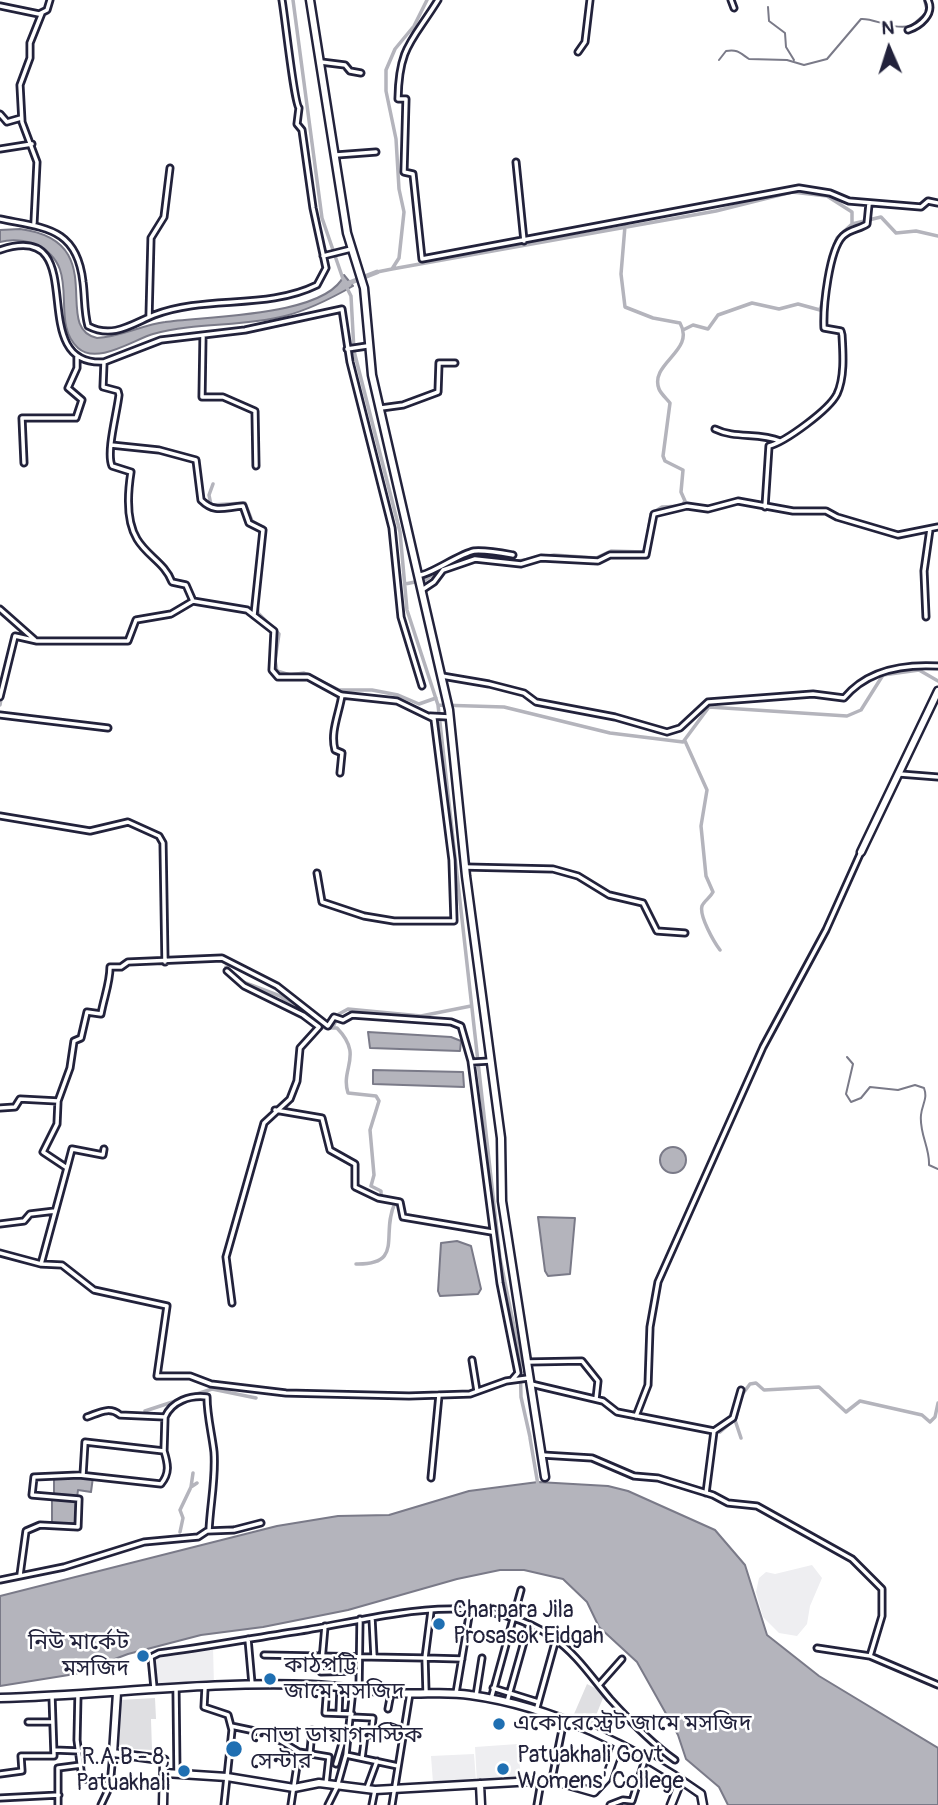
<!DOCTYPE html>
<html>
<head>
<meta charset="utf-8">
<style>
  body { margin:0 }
  #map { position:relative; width:938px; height:1805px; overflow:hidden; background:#fff; font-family:Pangolin,sans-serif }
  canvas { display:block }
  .north { position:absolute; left:854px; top:14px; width:70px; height:70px; -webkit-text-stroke:5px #fff; paint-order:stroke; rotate:357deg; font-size:19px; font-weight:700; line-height:28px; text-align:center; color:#22223b }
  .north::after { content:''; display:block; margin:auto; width:24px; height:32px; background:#22223b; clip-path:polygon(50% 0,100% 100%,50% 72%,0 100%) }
</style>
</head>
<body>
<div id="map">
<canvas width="938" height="1805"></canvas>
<div class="north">N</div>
</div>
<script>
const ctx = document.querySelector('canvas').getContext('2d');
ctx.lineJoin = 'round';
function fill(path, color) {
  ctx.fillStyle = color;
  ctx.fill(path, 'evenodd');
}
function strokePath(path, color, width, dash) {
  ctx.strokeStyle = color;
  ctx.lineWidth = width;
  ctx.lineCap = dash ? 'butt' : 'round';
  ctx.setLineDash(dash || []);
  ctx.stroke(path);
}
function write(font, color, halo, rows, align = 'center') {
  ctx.font = font + ' Pangolin,"Noto Sans Bengali",sans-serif';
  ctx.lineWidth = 5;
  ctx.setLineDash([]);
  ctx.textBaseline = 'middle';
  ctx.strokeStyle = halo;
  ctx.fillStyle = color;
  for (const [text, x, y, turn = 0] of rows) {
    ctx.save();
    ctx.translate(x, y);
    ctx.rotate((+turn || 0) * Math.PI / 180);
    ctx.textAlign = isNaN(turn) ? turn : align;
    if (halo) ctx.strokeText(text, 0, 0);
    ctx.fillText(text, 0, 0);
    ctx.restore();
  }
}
fill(new Path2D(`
  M812 1565 822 1578 810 1606 807 1624 797 1636 779 1633 763 1617 756 1592 759 1578 766 1572 775 1574Z
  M213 1646 214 1687H154L152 1659 154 1656Z
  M518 1744 521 1780 477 1783 475 1747Z
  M474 1754 476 1781 433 1783 431 1756Z`), '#eeeef1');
fill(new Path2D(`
  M587 1684 605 1693 591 1728 571 1721Z
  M155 1698 156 1719H151L152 1750 116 1748 119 1700Z`), '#dfdfe2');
const water = new Path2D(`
  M20 229C113 241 50 328 97 338 120 337 142 325 165 322 204 316 327 317 344 275L353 286C332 298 308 310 285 316 243 327 197 322 153 334 133 340 97 365 78 348 48 321 84 266 36 245 26 240 11 239 0 242V230Z
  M368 1032 451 1037 461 1041 460 1051 370 1048Z
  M373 1070 463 1072 464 1087 373 1084Z
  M660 1160a13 13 0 1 1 26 0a13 13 0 1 1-26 0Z
  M538 1217 575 1218 570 1274 548 1276 545 1271Z
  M457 1241 471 1246 481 1289 478 1294 440 1296 438 1291 441 1243Z
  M93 1477 91 1492 78 1490 77 1498H54V1478Z
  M538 1482 608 1486 628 1491 715 1530 745 1565 767 1635 819 1676 938 1748V1805H728L719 1787 686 1759 678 1735 637 1662 599 1627 587 1602 563 1579 524 1570H500L457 1579 348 1610 263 1627 201 1635 128 1654 75 1674 0 1686V1596L277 1526 338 1516 389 1515 469 1491Z
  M52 1500H78L77 1524 52 1523Z`);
fill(water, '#b4b4bc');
strokePath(water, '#7a7a88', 2);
strokePath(new Path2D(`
  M768 7 769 21 785 33 786 47 794 60
  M719 60 726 51C738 49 740 53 749 59L787 60 804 65 827 59 861 19C875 18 890 30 911 26L927 12 924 0
  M847 1057 853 1064 846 1094 851 1102 861 1098 870 1087 898 1090 915 1085 924 1088C928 1099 922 1104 921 1115 919 1133 930 1148 929 1165L938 1169`), '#7a7a88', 2);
strokePath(new Path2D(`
  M293 0 322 218 343 279
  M852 224 881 217 896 233 916 231 938 236
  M625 226 621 274 625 307 653 318 680 323C696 351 649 363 659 389 661 394 667 399 670 403L663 456 665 461 683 470 681 492 685 501 682 506 662 507 651 514 647 540
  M392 269 716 211 792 192 827 196 852 212V224L837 238 832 254
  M377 272 392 269 399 258 404 212 399 189 396 139 386 91V70L395 49 414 26 427 0
  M346 286 351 296 354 351 400 532 407 610 438 705 500 1258 520 1356 521 1397 530 1437
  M683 330 693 325 708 329 718 315 752 303 779 309 798 304 820 310 825 293
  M213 484 209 495 211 505 245 503 252 521 265 529 257 595
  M405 584 425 580 445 566 480 555 518 561 554 555 596 558 611 551 643 552 647 548
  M257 603 258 613 279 634 275 660 277 671 290 675 304 673 339 690H372L398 695 419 704 436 698
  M0 705 2 693
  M439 705 504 707 610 733 683 742 709 707 847 716 861 710 883 675 919 670 938 681
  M685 741 707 790 701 826 706 876 713 892C710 898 704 901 702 906 699 916 714 942 720 950
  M226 967 243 982 280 996 325 1028H337C364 1056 340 1068 348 1093L376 1096 379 1101 370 1130 374 1175 371 1186 381 1191V1197
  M333 1027 339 1014 348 1009 421 1016 471 1006
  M356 1264C405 1265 380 1234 395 1203L391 1200
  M145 1411 212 1389 256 1398
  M735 1420 741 1438
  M720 1432 736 1418 741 1396 750 1384 756 1383 764 1390 819 1387 846 1412 860 1401 922 1415 930 1422 935 1417 938 1403
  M530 1438 538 1485
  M191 1487 193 1473
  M180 1532 183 1518 180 1510 191 1487 197 1483`), '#b4b4bc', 3.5);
strokePath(new Path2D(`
  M344 285 377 272`), '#b4b4bc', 5);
const street = new Path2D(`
  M438 0C412 42 399 46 398 99H406L404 172 413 174 422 259 799 188 830 193 849 201 921 207 928 201 938 203
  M731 0 734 8
  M0 6 39 14 47 10 50 0
  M908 30C920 26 935 14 928 0
  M578 52 585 42 590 0
  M321 62 345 65 350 71 361 73
  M0 114 7 122 21 118
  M0 149 32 144
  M336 155 376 152
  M516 162 524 241
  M0 219C44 228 77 227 83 282 85 297 84 312 88 326 113 339 132 324 154 315 206 295 266 310 317 285L326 268 313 208 302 130 297 124 299 108C294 102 285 17 282 0
  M34 223 37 162 22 122 20 85 30 58V43L42 13
  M0 250C96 218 21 367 104 362
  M323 256 351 249
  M149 317 151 238 164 217 170 168
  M203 336 202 397H223L255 411 256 466
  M347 349 367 346
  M381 408 403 405 438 392 439 363H455
  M715 429C735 439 759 432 780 441
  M111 445 159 450 196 460 201 500C215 514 225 507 243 506L249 523 263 530 254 615
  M24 463 22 418H76L82 400 68 388 77 368V357
  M765 507 769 446C785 442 829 410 837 394 845 377 843 352 842 335L841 331 824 328C823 307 829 250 843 236 850 229 860 229 867 224L869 204
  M419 575C428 576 459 554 474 551 486 550 502 553 513 555
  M422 590 434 582 443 570 475 559 521 564 541 558 598 561 610 555H646L654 514 687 506 708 509 738 501 793 511H826L837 517 898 535 938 527
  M193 601 247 610 274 631 272 670 278 677H308L341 695 397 701 434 719 452 860 454 921H394L364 916 322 902 317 873
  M0 609 35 640
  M926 617 924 571 930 529
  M442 676 489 684 524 693 536 702 615 717 667 732 680 728 708 702 813 694 844 698C867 670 904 664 938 666
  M0 697 15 636 37 641H128L136 620 171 614 193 601 186 585 172 582C165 563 147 556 137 539 126 521 128 491 131 472L112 466C106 452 117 413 119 395L118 391 103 387 104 362 161 340 245 330 342 309 350 362 392 528 401 617 422 686
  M0 715 108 728
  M430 716 449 717
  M340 773 342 753 335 750C330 732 339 714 342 695
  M900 774 938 777
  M0 816 90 831 128 822 159 836 163 843 165 962
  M465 867 553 869 578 876 609 895 643 903 657 931 685 933
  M227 971 244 986 303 1015 319 1027 300 1048 297 1081 290 1099 264 1123 226 1257 232 1303
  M472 1062 490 1061
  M58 1101 70 1068 74 1041 81 1038 87 1012 101 1014C104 997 110 983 110 967H121L128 962 222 958 277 986 328 1026 334 1017 343 1020 352 1015 451 1022 461 1026 471 1061 500 1283 518 1373 512 1380
  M0 1108 15 1107 20 1099 58 1101 57 1124 43 1152 67 1168 41 1264
  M275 1110 322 1118 330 1150 355 1164V1187L378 1198 400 1202 403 1217 492 1232
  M67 1168 72 1149 103 1155 104 1149
  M0 1224 24 1221 30 1214 55 1211
  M0 1253 41 1264 62 1265 94 1290 167 1306 157 1376H190L211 1384 286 1393 409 1396 470 1394 506 1381 528 1378
  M472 1360 477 1391
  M528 1362 582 1361 598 1381 596 1399
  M531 1384 603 1401 617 1412 714 1431 733 1418 741 1390
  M636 1416 648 1385 650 1327 658 1282 763 1047 826 930 861 852
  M87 1417C99 1413 109 1406 120 1415L165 1417C172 1401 190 1395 207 1397 207 1416 212 1434 214 1452 216 1479 210 1505 209 1531
  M164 1451 165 1417
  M542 1455 592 1458 634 1476 658 1478 713 1495 728 1503 757 1506 852 1559 882 1589V1616L870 1656 817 1648
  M431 1478 439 1395
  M706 1493 714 1431
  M20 1575 26 1531 40 1525 78 1527 79 1499 32 1495 34 1477 79 1475 161 1484C170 1473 168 1464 164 1451L85 1442 83 1475
  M0 1580 64 1567 144 1542 198 1537 207 1531 234 1530 261 1523
  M372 1618 374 1657
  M325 1626 321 1672 359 1671
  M248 1639 252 1684
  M264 1655 425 1658 431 1611
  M870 1656 938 1685
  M599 1685 622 1659
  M327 1686 325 1713 352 1714
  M154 1688 151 1657 159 1653C206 1647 253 1638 300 1631 381 1618 478 1586 552 1637 576 1653 592 1678 610 1699 630 1721 651 1743 675 1760
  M205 1688 204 1707 228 1715 232 1730 224 1805
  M493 1688 538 1702
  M176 1689 177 1774
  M359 1689 360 1619
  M426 1692 425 1658 462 1659
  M456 1693 470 1610
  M78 1694 77 1740 82 1778 110 1786 101 1805
  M476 1696 482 1658
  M491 1699 521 1590
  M507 1702 529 1624
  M388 1709 391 1693
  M536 1711 556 1639
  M339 1713 340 1687
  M352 1717 373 1718 371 1735H365L362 1758
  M28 1722H52
  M231 1726 269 1734 299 1752 291 1805
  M54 1750 80 1751
  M299 1752 329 1757 326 1784
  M310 1752 312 1730
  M346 1755 398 1766
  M336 1764 345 1733
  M0 1774 22 1771 21 1756H54L52 1696
  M552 1779 564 1720
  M110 1786 113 1753
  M367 1788 377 1761
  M0 1798 59 1795
  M58 1805V1768L81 1765
  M328 1805 337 1787 346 1755 353 1689
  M372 1805 375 1790
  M392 1805 410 1693
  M537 1805 541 1782
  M610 1805 623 1800 632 1801 645 1760`);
const secondary = new Path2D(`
  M310 0 347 233 364 288 372 375 449 710 466 876 501 1138 502 1201 545 1477
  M861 852 938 691
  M117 1693 113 1753 164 1760 163 1805
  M0 1698C104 1695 208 1681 312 1685 340 1686 368 1691 396 1693 421 1695 445 1691 470 1695 551 1706 636 1747 701 1794L703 1805
  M165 1773 227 1777 294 1788 319 1783 375 1790 552 1780 594 1792 606 1779 618 1745
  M480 1784 481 1805
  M671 1805 681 1780`);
strokePath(street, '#22223b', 9);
strokePath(secondary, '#22223b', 11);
strokePath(street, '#fff', 3.5);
strokePath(secondary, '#fff', 6);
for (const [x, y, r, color] of [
  [439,1624,7,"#1f6fb2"],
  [143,1656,7,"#1f6fb2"],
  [270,1679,7,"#1f6fb2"],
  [499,1724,7,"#1f6fb2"],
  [234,1749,9,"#1f6fb2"],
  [503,1769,7,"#1f6fb2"],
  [184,1771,7,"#1f6fb2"]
]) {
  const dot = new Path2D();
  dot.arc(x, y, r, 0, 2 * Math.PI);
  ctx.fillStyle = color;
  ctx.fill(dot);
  strokePath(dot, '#fff', 2.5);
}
write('23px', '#22223b', '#fff', [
  ["Charpara Jila",453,1611],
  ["Prosasok Eidgah",453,1637],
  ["নিউ মার্কেট",129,1643,"right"],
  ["মসজিদ",129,1669,"right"],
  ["কাঠপট্টি",284,1666],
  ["জামে মসজিদ",284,1692],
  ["একোরেস্ট্রেট জামে মসজিদ",513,1724],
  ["নোভা ডায়াগনস্টিক",250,1736],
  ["সেন্টার",250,1762],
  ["Patuakhali Govt",517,1756],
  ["Womens' College",517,1782],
  ["R.A.B - 8,",170,1758,"right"],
  ["Patuakhali",170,1784,"right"]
], 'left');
</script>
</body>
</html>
